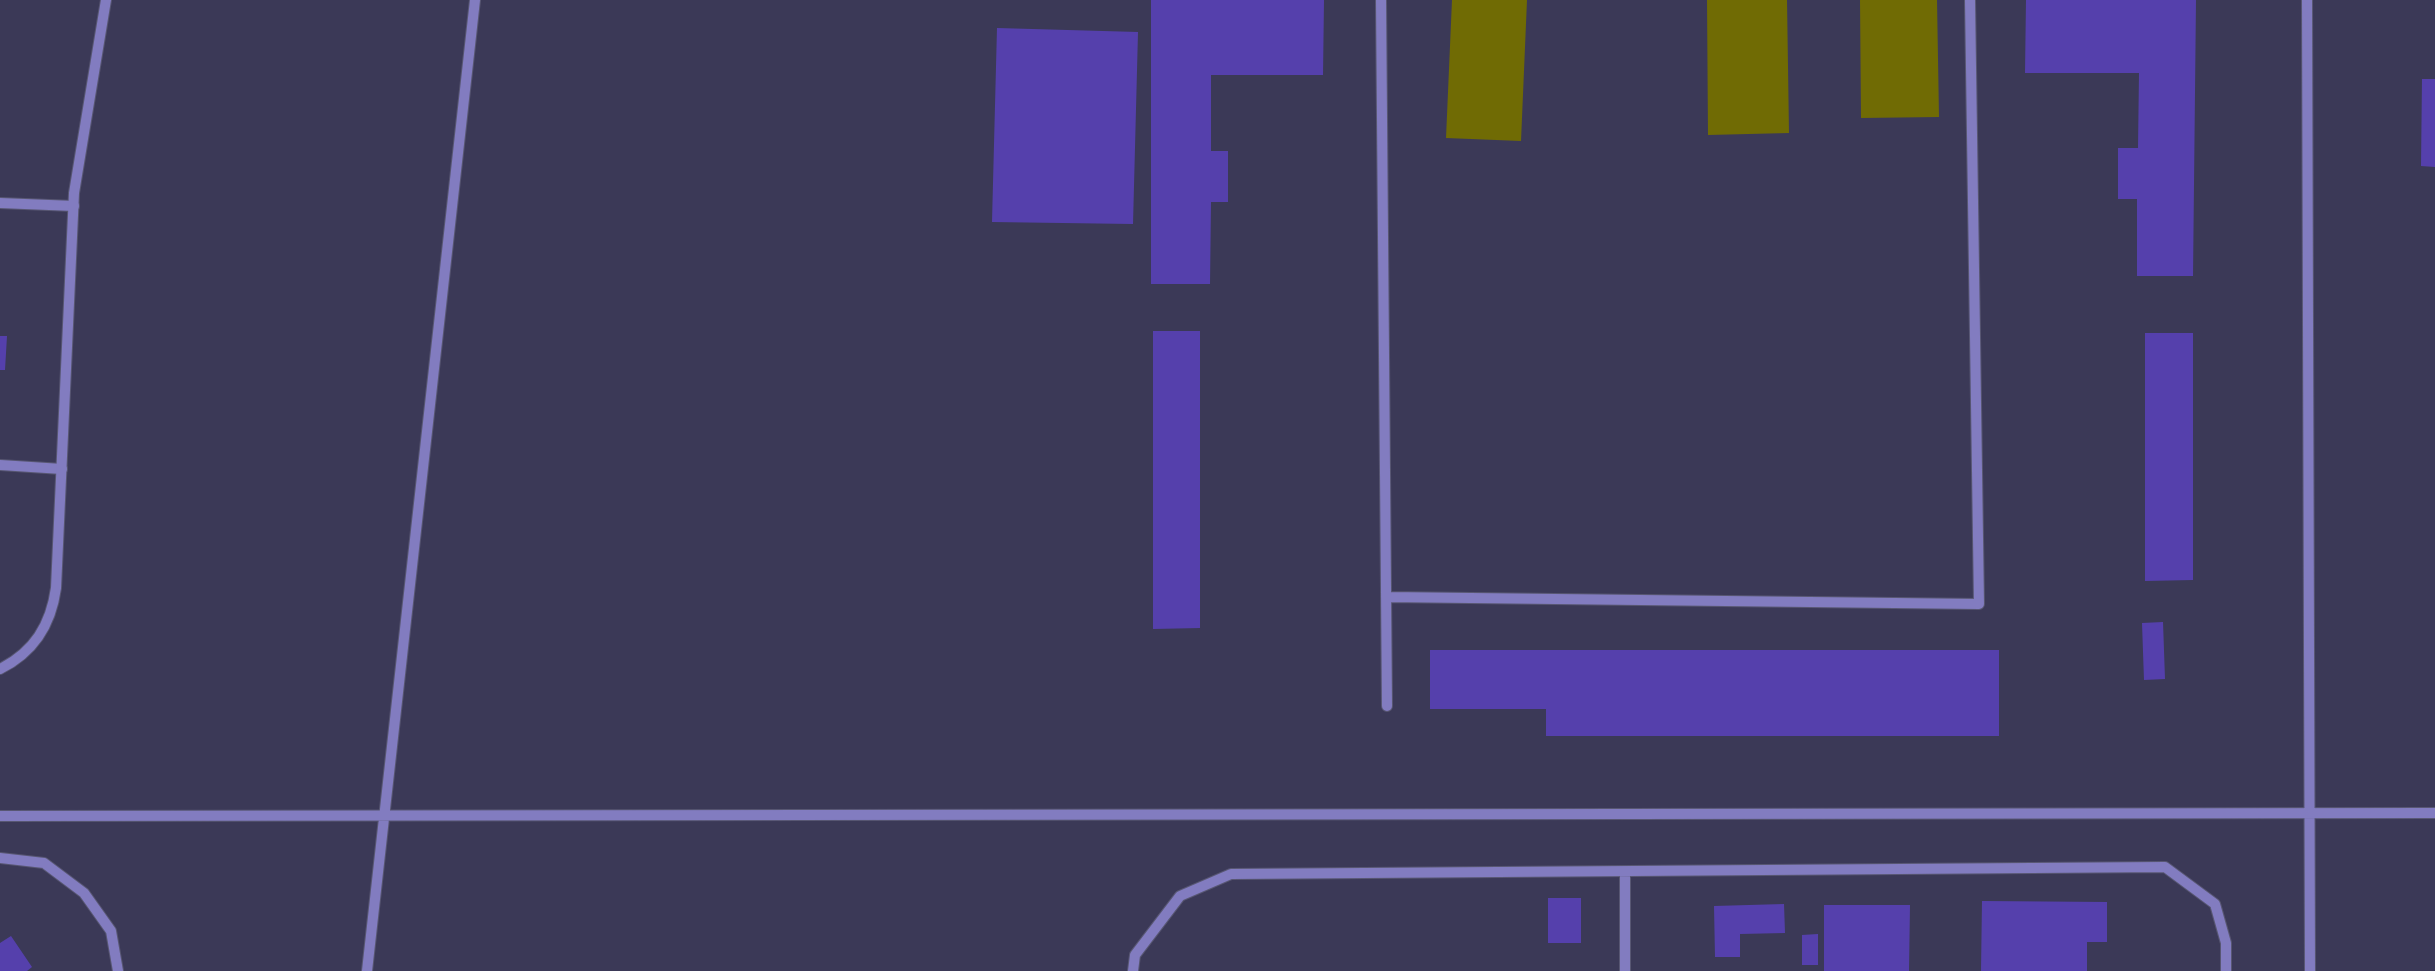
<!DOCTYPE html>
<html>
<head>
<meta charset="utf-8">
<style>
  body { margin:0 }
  canvas { display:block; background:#3b3957 }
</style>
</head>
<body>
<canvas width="2435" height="971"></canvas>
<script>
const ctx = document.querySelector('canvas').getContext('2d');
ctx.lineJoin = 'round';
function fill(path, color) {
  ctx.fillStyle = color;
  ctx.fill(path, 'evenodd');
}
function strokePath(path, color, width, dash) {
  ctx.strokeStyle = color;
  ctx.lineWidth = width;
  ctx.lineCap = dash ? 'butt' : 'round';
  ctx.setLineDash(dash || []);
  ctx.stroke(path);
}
fill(new Path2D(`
  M1452 0H1527L1521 141 1446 138Z
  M1707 0H1787L1789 133 1708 135Z
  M1860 0H1937L1939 117 1861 118Z`), '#706b04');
fill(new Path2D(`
  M1151 0H1324L1323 75H1211V151H1228V202H1211L1210 284H1151Z
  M2026 0H2196L2193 276H2137V199H2118V148H2138L2139 73H2025Z
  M997 28 1138 32 1133 224 992 222Z
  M2422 79H2435V167L2421 166Z
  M1153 331H1200V628L1153 629Z
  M2145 333H2193V580L2145 581Z
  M0 336H7L5 370H0Z
  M2163 622 2165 679 2144 680 2142 623Z
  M1430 650H1999V736H1546V709H1430Z
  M1548 898H1581V943H1548Z
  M1982 901 2107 902V942H2087V971H1981Z
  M1784 904 1785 933 1740 934V957H1715L1714 906Z
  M1824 905H1910L1909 971H1824Z
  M1818 934V965H1802V935Z
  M11 936 32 967 27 971H0V943Z`), '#5540ac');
const service = new Path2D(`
  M1381 0 1387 706
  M0 203 74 206
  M0 465 62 469
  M1386 597 1979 604 1970 0`);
const minor = new Path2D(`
  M0 669C34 652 51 625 56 588L74 193 106 0
  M0 858 44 863 84 893 111 931 118 971
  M1133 971 1135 955 1180 896 1231 874 2165 867 2215 904 2226 943V971
  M1625 971V872`);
const tertiary = new Path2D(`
  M2307 0 2310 971
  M0 816 2435 813
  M367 971 475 0`);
strokePath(service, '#585773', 12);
strokePath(minor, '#585773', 12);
strokePath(tertiary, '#585773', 12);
strokePath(service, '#827cc0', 10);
strokePath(minor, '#827cc0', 10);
strokePath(tertiary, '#827cc0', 10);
</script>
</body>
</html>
